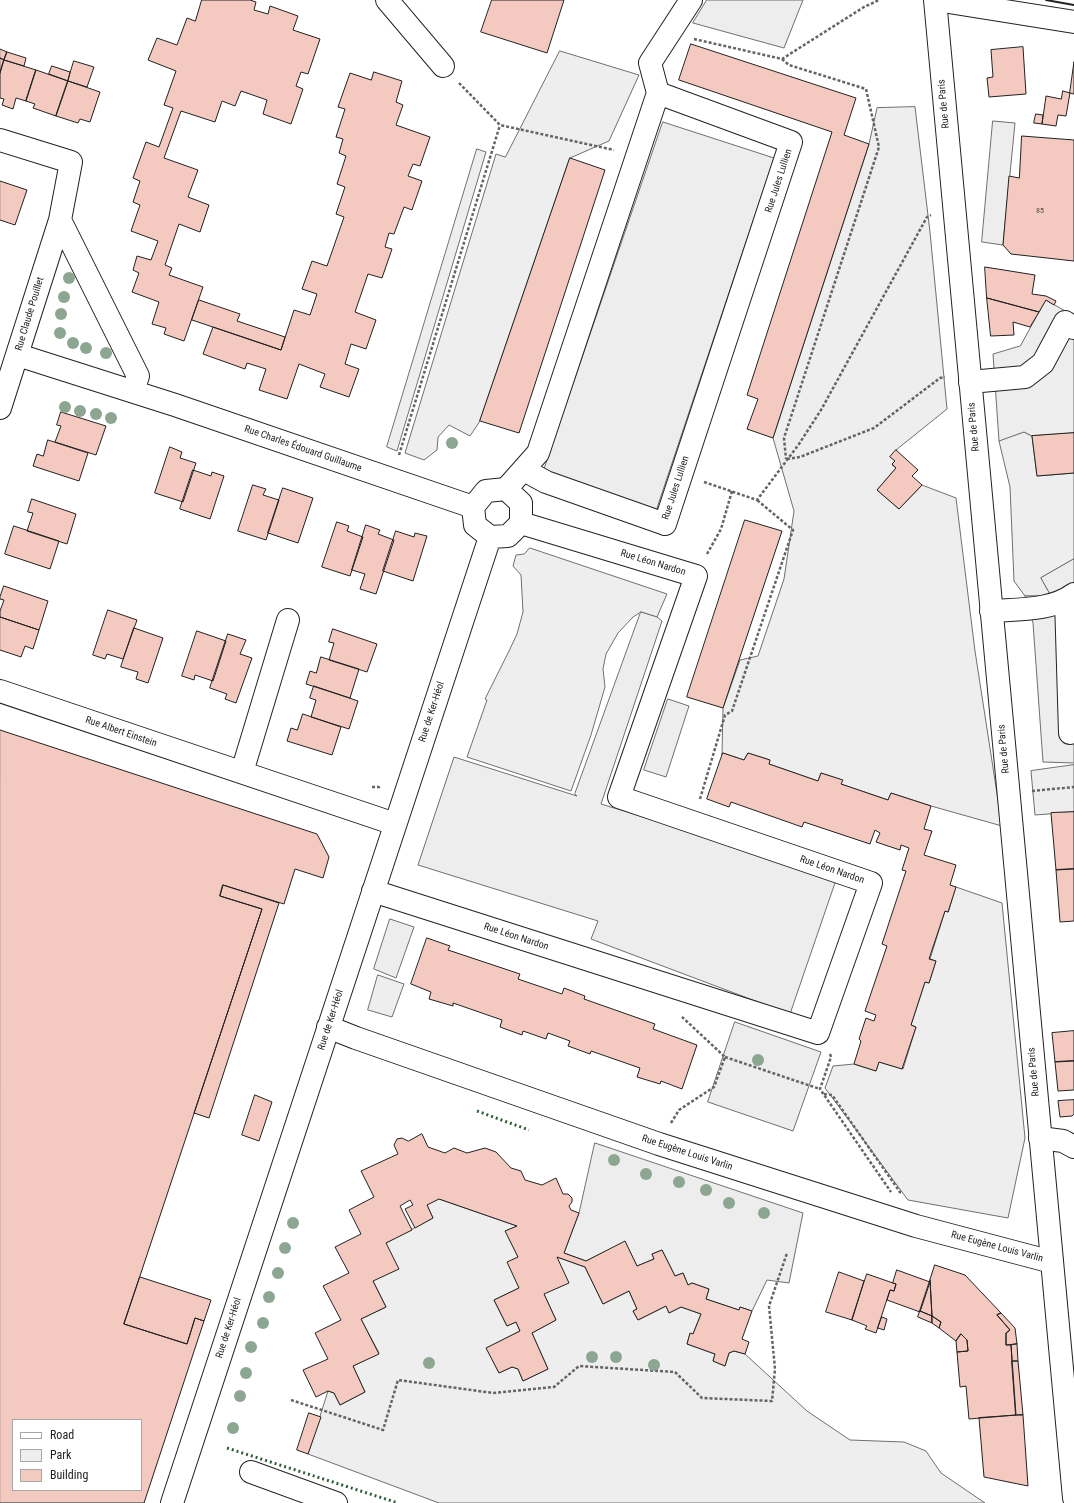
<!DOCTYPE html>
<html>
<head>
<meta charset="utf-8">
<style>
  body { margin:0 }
  #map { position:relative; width:1074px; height:1503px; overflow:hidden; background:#fff; font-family:"Roboto Condensed",sans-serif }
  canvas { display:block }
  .legend { position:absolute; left:12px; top:1419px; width:130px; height:72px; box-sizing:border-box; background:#fff; border:1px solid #a7a7a7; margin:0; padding:5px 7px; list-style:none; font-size:12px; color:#222 }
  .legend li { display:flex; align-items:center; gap:8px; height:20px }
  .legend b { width:20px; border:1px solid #a7a7a7 }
</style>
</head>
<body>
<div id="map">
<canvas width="1074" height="1503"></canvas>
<ul class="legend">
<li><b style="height:5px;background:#fff"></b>Road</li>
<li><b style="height:11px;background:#eee"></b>Park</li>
<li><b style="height:11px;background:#f3c9c0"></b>Building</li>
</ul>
</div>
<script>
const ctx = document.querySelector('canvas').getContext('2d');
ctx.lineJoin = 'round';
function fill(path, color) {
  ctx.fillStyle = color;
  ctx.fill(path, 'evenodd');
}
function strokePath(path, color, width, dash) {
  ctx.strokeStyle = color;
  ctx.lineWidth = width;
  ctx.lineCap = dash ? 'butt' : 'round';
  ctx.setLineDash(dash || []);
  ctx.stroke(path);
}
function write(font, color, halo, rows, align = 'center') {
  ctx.font = font + ' "Roboto Condensed",sans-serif';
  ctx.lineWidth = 3;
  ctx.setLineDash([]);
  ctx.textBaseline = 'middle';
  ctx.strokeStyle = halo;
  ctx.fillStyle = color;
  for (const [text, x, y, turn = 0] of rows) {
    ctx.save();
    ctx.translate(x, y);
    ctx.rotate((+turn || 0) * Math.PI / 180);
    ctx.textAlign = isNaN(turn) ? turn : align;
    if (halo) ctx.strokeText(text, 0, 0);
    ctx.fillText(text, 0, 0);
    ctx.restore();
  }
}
const green = new Path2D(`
  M560 51 639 75 609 141 570 158 480 421 470 436 449 425 438 437 437 450 424 460 405 453 496 154 505 157Z
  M915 107 930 232 947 409 896 450 895 461 892 465 896 468 877 490 899 509 922 485 956 498 975 651 1002 826 931 806 891 793 888 800 841 784 842 780 821 773 818 781 769 764 770 760 748 753 744 760 723 753 722 755 723 708 740 660 758 656 784 579 794 511 773 438 869 144 877 108Z
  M477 149 486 152 397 451 387 447Z
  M1024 432 1032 436 1037 476 1074 473V559L1041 578 1051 596H1025L1014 581 1010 487 999 441Z
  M530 548 667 594 657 617 641 612 633 617 618 633 606 654 603 669 605 687 591 735 571 791 467 757 487 700 485 699 509 651 517 634 523 612 521 575 513 566 516 555 524 554Z
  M1074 765V812L1035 815 1031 771Z
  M956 887 1002 903 1025 1138 1008 1218 908 1200 825 1088 833 1066 854 1064 876 1071 879 1062 903 1069 916 1027 911 1025 925 982 929 983 936 961 930 959 945 911 948 912Z
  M378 975 404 984 392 1017 368 1010Z
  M439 1199 517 1226 506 1231 518 1257 519 1288 494 1300 507 1326 516 1322 520 1331 487 1348 499 1373 512 1367 518 1369 523 1381 548 1369 532 1333 556 1320 544 1294 557 1257 585 1267 603 1304 629 1291 637 1309 633 1311 638 1320 666 1306 669 1313 681 1307 701 1314 693 1334H690L687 1344 715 1354 713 1361 725 1366 729 1353 734 1351 745 1354 807 1411 850 1440 904 1442 926 1451 941 1473 985 1503H439L308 1454 328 1391 334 1393 340 1405 365 1392 353 1366 379 1353 361 1319 386 1307 373 1281 386 1243 433 1218 427 1205Z`);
fill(green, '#eee');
strokePath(green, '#6f6f6f', 1);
const parking = new Path2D(`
  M707 0H803L784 48 693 23Z
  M993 121 1015 123 1003 245 982 242Z
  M663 122 774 158 656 511 544 470Z
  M1046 300 1074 316V433L1032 436 1024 432 999 441 993 354 1020 346Z
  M1074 559V763L1043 762 1033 623 1025 596H1051L1041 578Z
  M641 612 657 617 662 621 601 804 837 877 790 1014 591 939 598 921 418 865 454 757 577 796 575 794Z
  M668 699 689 706 666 777 644 770Z
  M390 919 414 927 396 978 374 969Z
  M735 1022 821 1052 793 1131 708 1102Z
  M595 1143 803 1213 789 1283 767 1280 752 1311 740 1307 739 1310 706 1299 709 1289 692 1283 688 1285 683 1273 675 1276 662 1250 652 1254 654 1259 637 1266 625 1242 586 1261 564 1253 579 1213Z`);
fill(parking, '#ededed');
strokePath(parking, '#6f6f6f', 1);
const building = new Path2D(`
  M202 0H250L256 2 254 10 268 14 270 6 298 16 293 30 320 39 308 74 301 72 296 86 303 89 291 124 263 114 267 100 241 91 235 106 222 101 215 122 181 111 164 158 198 170 188 197 209 205 200 232 179 224 165 265 172 268 169 275 203 287 184 341 164 334 166 328 152 324 159 302 132 292 139 273 133 270 137 256 151 260 158 241 131 231 140 205 133 202 140 181 133 178 146 142 159 147 173 108 164 105 176 71 148 60 157 38 177 45 187 18 195 21Z
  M492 0H564L547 53 481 32Z
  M691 44 856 98 844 135 869 144 773 438 747 429 758 399 747 395 832 132 679 80Z
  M1023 47 1026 94 989 97 987 78 993 77 991 50Z
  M0 49 7 52 4 60 0 58Z
  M7 52 26 58 24 66 4 60Z
  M0 58 4 60 0 73Z
  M4 60 36 70 26 101 16 98 13 109 2 105 4 99 0 98V73Z
  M74 61 94 67 87 87 68 81Z
  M1074 62V94L1070 93Z
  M52 66 70 72 68 81 49 74Z
  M36 70 68 81 56 116 33 108 35 104 26 101Z
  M374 72 402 81 396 102 403 105 396 125 430 137 420 166 413 164 408 176 422 181 412 210 404 207 394 234 389 233 385 247 392 249 382 278 368 274 355 312 376 320 366 349 351 344 345 364 359 369 349 397 320 387 325 374 299 364 287 399 259 390 266 369 247 363 245 369 203 354 213 327 281 350 294 310 310 315 317 294 302 289 312 261 327 266 344 217 336 214 345 187 337 184 346 156 339 153 343 139 336 137 345 109 338 107 350 73 371 80Z
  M68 81 100 92 90 122 80 119 78 123 56 116Z
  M1063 91 1070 93 1066 116 1058 115 1056 126 1042 124 1046 96 1061 99Z
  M1036 114 1043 115 1042 124 1034 123Z
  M1022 136 1074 140V261L1011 254 1003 245 1009 176 1019 178Z
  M570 158 605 170 519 433 480 421Z
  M0 181 27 190 15 225 0 220Z
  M985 267 1035 275 1032 294 1046 296 1056 301 1054 305 1046 300 1039 312 987 298Z
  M987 298 1039 312 1030 327 1013 322 1014 335 991 336Z
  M199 300 240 314 237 321 285 337 281 350 192 320Z
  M61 412 106 426 96 455 55 442 61 426 57 425Z
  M1074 433V473L1037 476 1032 436Z
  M48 440 88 453 79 481 33 466 37 454 43 456Z
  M170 447 182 452 180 458 196 463 183 502 155 493Z
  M896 450 918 470 912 476 922 485 899 509 877 490 896 468 892 464 895 461 890 457Z
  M193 470 211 476 212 472 224 476 210 519 180 509Z
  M253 485 266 489 263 495 279 500 266 540 238 531Z
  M283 488 313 498 298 543 268 533Z
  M32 499 76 514 67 544 27 531 33 513 28 512Z
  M745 520 782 531 723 708 687 697Z
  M337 522 349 526 347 531 363 537 350 576 322 567Z
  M366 525 380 530 378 534 394 540 376 594 360 589 365 574 352 570Z
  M14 526 59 541 50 569 5 554Z
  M396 531 414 537 415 533 427 536 413 581 383 571Z
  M4 586 48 601 39 630 0 617V611L4 600 0 599V597Z
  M108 610 137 620 123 659 107 654 105 659 93 655Z
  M0 617 39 630 33 649 25 646 21 657 0 650Z
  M134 628 163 638 148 683 136 679 138 672 121 667Z
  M333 629 377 644 367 672 329 660 334 643 329 642Z
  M197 631 226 641 213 681 195 675 194 680 182 676Z
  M228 634 246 640 240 654 252 658 236 703 225 699 227 694 210 688Z
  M321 657 359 669 350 698 306 684 310 671 316 673Z
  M314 686 358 701 349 729 311 717 316 700 310 698Z
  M303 714 341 727 332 755 287 741 291 728 297 730Z
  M0 730 317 834 329 857 323 878 295 869 284 904 223 885 220 896 262 909 124 1324 187 1344 195 1318 204 1321 144 1503H0ZM13 1420H141V1490H13Z
  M723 753 744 760 748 753 770 760 769 764 818 781 821 773 843 780 841 784 888 800 891 793 931 806 924 829 932 831 924 855 956 865 950 885 956 887 948 912 945 911 929 959 936 961 929 983 925 982 911 1025 916 1027 902 1069 879 1062 876 1071 854 1064 861 1041 859 1039 866 1018 874 1021 876 1015 865 1011 887 946 882 944 906 871 902 870 909 848 901 845 900 850 876 842 880 833 875 830 870 844 804 822 802 827 731 802 729 807 707 799Z
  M1074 812V869L1056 870 1051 813Z
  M1074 869V921L1060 922 1056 870Z
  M223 885 279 903 209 1118 194 1113 262 909 220 896Z
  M427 938 450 946 448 950 520 974 518 979 562 994 564 988 585 996 584 999 655 1024 653 1029 697 1045 682 1089 661 1081 660 1084 637 1077 640 1068 591 1051 590 1054 568 1046 570 1041 548 1033 546 1039 523 1031 522 1035 500 1027 502 1020 453 1003V1006L429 999 431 992 411 984Z
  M1074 1031V1061L1055 1062 1052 1033Z
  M1074 1061V1090L1058 1091 1055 1062Z
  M255 1095 272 1102 259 1141 242 1135Z
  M1074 1100V1114L1072 1116 1060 1117 1058 1101Z
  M422 1134 428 1147 445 1153 454 1148 467 1153 485 1148 496 1152 511 1168 521 1171 525 1180 542 1185 556 1178 563 1194H568L572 1198V1202L569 1206 571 1210 579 1213 564 1253 586 1261 625 1241 637 1266 654 1259 652 1254 662 1250 675 1276 683 1273 688 1285 692 1283 709 1289 706 1299 739 1310 740 1307 752 1311 742 1339 749 1342 745 1354 734 1351 729 1353 725 1366 713 1361 715 1354 687 1344 690 1333 693 1334 701 1314 681 1307 669 1313 666 1306 638 1320 633 1311 637 1309 629 1291 603 1304 585 1267 557 1257 569 1283 544 1294 556 1320 532 1333 548 1369 523 1381 518 1369 512 1367 499 1373 486 1348 520 1331 516 1322 507 1326 494 1300 519 1288 507 1262 518 1257 505 1231 517 1226 439 1199 427 1205 433 1218 415 1228 405 1209 413 1205 410 1200 400 1206 412 1230 386 1243 399 1269 373 1281 386 1307 361 1319 379 1354 353 1366 365 1392 340 1405 334 1393 328 1391 316 1397 303 1370 328 1359 315 1333 341 1320 323 1286 349 1273 335 1247 361 1234 349 1210 374 1197 361 1171 398 1154 394 1145 397 1139 402 1138 408 1141Z
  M935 1265 965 1275 1001 1313 997 1315 1010 1330 1006 1333V1345H1011L1016 1415 969 1419 966 1386 960 1387 957 1352 968 1351 967 1340 961 1334 956 1341 939 1328 941 1322 932 1316 930 1280Z
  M897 1270 930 1282 920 1312 887 1300 890 1290 894 1291 896 1284 893 1283Z
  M839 1272 864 1281 852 1320 826 1312Z
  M867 1274 896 1284 894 1291 890 1290 876 1333 865 1329 867 1326 852 1320Z
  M140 1277 211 1300 204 1321 195 1318 187 1344 124 1324Z
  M930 1280 932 1316 920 1311Z
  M920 1311 932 1316V1323L918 1317Z
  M1001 1313 1015 1328 1017 1344 1006 1345V1333L1010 1330 997 1315Z
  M932 1316 941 1322 939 1328 932 1323Z
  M882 1317 887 1319 884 1330 878 1328Z
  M961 1334 967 1340 968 1351 957 1352 956 1341Z
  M1017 1344 1018 1361H1012L1011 1345Z
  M1012 1361H1018L1023 1415H1016Z
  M309 1413 321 1417 308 1454 297 1450Z
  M1023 1415 1028 1486 984 1477 979 1418Z`);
fill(building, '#f3c9c0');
strokePath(building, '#222', 1);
const minor = new Path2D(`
  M387 0 443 66
  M936 0 1074 22
  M658 93 650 63 691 0
  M0 140 71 162 60 220 0 408
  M60 220 138 376 133 391
  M18 355 175 405 473 507
  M970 382 1025 377 1043 363 1065 322 1074 328
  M506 489 538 453 658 93 791 142 665 524 546 482 524 470
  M506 489 521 503V523L508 536 490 537 475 525 473 507 486 491Z
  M1066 600 1070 733
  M991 611C1019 609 1051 611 1074 594
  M0 691 395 824
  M242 772 288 620
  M373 891 818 1033 871 883 619 797 696 576 521 523
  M328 1027 356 1038 659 1144 916 1226 1052 1262
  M1040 1138 1063 1141 1074 1147
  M251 1472 336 1503
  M172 1503 490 537`);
const major = new Path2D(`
  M935 0 1074 1498`);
strokePath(minor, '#222', 24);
strokePath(major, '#222', 24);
strokePath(new Path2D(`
  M694 39 782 59 864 7 879 0
  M782 59 789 65 866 89 879 147 784 438 786 459
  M459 83 500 125 614 150
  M399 455 500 125
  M787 459 800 457 874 428 940 378 945 377
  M704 482 757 500 799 444 821 410 927 217 931 215
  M707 554 721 529 732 491
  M372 787H379L381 785
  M1032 791 1074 787
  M700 799 725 715 732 711 793 530 757 500
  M830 1054 831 1057 820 1089 891 1192
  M725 1057 820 1089
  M824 1094 832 1095 900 1192 899 1195
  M671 1123 679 1110 714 1087 725 1057 681 1016
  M291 1400 383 1430 398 1380 493 1393 554 1387 579 1366 675 1372 702 1398 772 1401 775 1369 769 1306 787 1253`), '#646464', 2.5, [3, 2]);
strokePath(minor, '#fff', 22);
strokePath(major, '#fff', 22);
strokePath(new Path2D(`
  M477 1111 529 1130
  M227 1448 398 1503`), '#2f5e38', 3, [2, 3]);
strokePath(new Path2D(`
  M1046 0 1074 5`), '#222', 2);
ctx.fillStyle = '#8da692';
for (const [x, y] of [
  [69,278],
  [64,297],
  [61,314],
  [60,333],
  [73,343],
  [86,348],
  [106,353],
  [65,407],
  [80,411],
  [96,414],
  [111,418],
  [452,443],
  [758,1060],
  [614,1160],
  [646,1174],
  [679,1182],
  [706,1190],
  [729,1203],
  [764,1213],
  [293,1223],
  [285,1248],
  [278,1273],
  [269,1297],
  [263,1323],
  [251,1347],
  [592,1357],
  [616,1357],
  [429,1363],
  [654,1365],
  [246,1373],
  [240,1396],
  [233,1428]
]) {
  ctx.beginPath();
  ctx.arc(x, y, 6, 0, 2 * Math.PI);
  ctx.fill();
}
write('8px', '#564c4a', null, [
  ["85",1040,211]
]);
write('10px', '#222', '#fff', [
  ["Rue de Paris",944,104,-95],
  ["Rue Jules Lullien",779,181,-72],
  ["Rue Claude Pouillet",30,314,-73],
  ["Rue de Paris",974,427,-95],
  ["Rue Charles Édouard Guillaume",303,449,19],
  ["Rue Jules Lullien",676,488,-72],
  ["Rue Léon Nardon",653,563,17],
  ["Rue de Ker-Héol",432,712,-72],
  ["Rue Albert Einstein",121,732,19],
  ["Rue de Paris",1004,749,-95],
  ["Rue Léon Nardon",832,870,19],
  ["Rue Léon Nardon",516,937,18],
  ["Rue de Ker-Héol",331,1020,-72],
  ["Rue de Paris",1034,1072,-95],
  ["Rue Eugène Louis Varlin",687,1153,18],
  ["Rue Eugène Louis Varlin",997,1247,15],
  ["Rue de Ker-Héol",229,1328,-72]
]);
</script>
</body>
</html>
